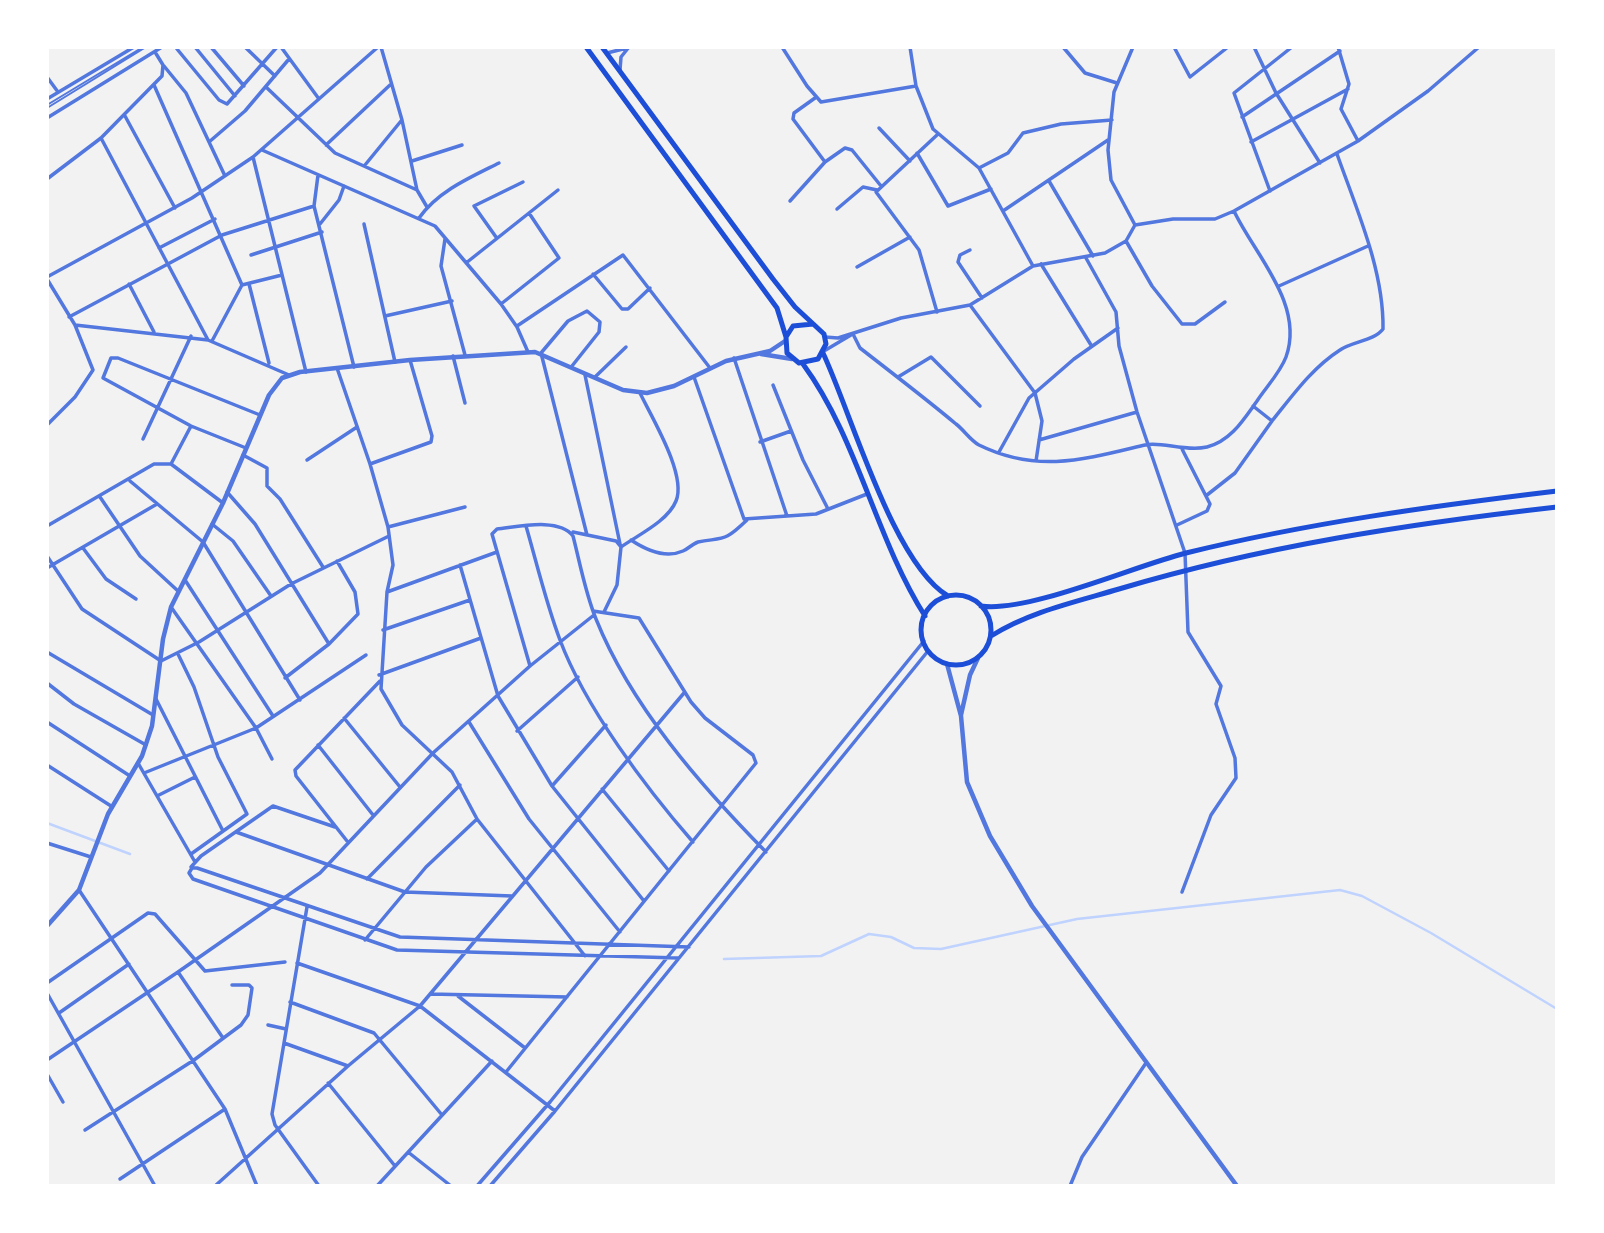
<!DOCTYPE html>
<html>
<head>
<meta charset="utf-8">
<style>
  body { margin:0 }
  #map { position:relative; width:1604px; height:1233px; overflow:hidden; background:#f2f2f2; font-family:Figtree,sans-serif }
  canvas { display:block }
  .frame { position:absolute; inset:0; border:49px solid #fff; pointer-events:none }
</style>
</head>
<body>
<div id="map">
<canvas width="1604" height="1233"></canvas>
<div class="frame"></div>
</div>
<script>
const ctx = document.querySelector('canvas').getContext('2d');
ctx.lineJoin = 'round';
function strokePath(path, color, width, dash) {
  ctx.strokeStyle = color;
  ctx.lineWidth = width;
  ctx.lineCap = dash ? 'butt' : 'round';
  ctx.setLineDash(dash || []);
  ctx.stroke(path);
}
strokePath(new Path2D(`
  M47 823 130 854
  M724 959 821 956 869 934 891 937 914 948 941 949 1077 919 1340 890 1362 896 1431 933 1557 1009`), '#bfd3fe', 2.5);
strokePath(new Path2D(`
  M47 105 143 47
  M47 108 146 47`), '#5277de', 2);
strokePath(new Path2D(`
  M195 47 235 96
  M211 47 244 86
  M245 47 275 76
  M281 47 319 99
  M381 47 402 120 417 190 427 207
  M782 47 807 86 821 102 916 86
  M910 47 916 86 933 129 979 168 1033 266
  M1063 47 1085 73 1117 83
  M1174 47 1190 77 1228 47
  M1254 47 1276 93 1320 163
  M1338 47 1349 84 1341 109 1358 141
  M177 49 219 100 227 104 277 47
  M607 53 627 48
  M164 66 186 93 225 176
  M620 70 621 57 629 47
  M47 77 58 92
  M154 85 242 285
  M266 87 335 153 417 190
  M815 98 794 113 793 119 825 162
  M47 99 134 47
  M125 116 175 208
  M1242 117 1340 51
  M47 118 162 47
  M879 128 910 161
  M101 138 208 340
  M209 142 245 111 289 59
  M1251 142 1348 89
  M326 145 390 85
  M262 150 435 226 501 304 517 327 528 352
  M917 153 948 206 991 189
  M253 157 306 372
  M412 161 462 145
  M365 165 401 121
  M979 168 1008 153 1023 133 1061 124 1112 120
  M318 175 314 206 354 367
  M47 179 101 138 162 76 163 65 155 52
  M1049 181 1093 256
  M1270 191 1234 93 1292 47
  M790 201 825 162 845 148 852 150 881 186
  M837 209 863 187 877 190
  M1003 211 1108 140
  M419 218C438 191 471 177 499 163
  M320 224 339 200 344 186
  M364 224 395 362
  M1135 225 1173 219H1215L1234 211 1358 141 1428 91 1479 47
  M496 237 474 206 523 182
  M445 239 441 266 465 355
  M1126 241 1152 286 1182 324H1195L1225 302
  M159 248 215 219
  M970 250 960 255 958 262 982 298
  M251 255 322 232
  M1086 258 1116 312 1119 346 1137 412 1185 553 1188 632 1221 686 1216 704 1235 758 1236 778 1211 815 1182 892
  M466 263 558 190
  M1041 264 1091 345
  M857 267 910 237
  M593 274 622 309H628L650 288
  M47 277 192 198 253 157 378 47
  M47 279 75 325 93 370 75 397 47 425
  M129 284 154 332
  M249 284 269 363
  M1279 286 1368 246
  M501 304 559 258 529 213
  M970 305 1035 393 1042 421 1036 461
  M937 312 919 250 876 192 937 135
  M385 316 452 301
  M69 317 222 235 314 206
  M75 325 208 340 289 375
  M517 326 623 255 710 368
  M853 334 860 348C892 373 925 398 956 424 964 430 970 440 979 445 1038 474 1086 459 1145 445 1161 441 1185 452 1207 447 1231 441 1244 419 1257 401 1266 387 1280 373 1286 357 1305 304 1254 254 1234 211
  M825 337 838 338 901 318 970 305 1033 266 1105 253 1126 241 1135 225 1111 180 1108 150 1114 92 1133 47
  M212 341 242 285 282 275
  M824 351 851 335
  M453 356 465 403
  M734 358 787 516
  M572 366 599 332 600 322 587 311 568 321 541 353 587 535
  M337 368 370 464 388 527 393 565 387 592 381 689 402 725 452 772 477 819 585 956
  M585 375 620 544
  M595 377 626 347
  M694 377 744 519 816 514 867 494
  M898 377 931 357 980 406
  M773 385 803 460 828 509
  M1253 406 1272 421C1293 395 1312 368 1340 350 1353 341 1374 341 1383 329 1384 270 1356 208 1337 154
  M143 439 191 336
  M1039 440 1137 412
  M760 442 791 431
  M246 448 191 426 103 378 111 358H118L260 415
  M999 452 1029 398 1074 359 1118 328
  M243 455 267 468V486L280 499 323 567
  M307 460 357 427
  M171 464 191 426
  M370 464 431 442 432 436 410 360
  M130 481 203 542 300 700
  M227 492 255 524 329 644
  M1207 495 1235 473 1272 421
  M100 497 140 556 178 591
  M212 524 233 541 271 596
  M1177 525 1207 511 1210 504 1182 449
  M47 526 154 464H171L223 503
  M526 526C537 564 546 603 560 640 585 707 646 788 693 842
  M388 527 465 507
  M573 532 616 541 621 547 617 585 604 612
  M631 540C646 550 665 559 683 551 688 549 692 544 698 542 725 537 724 542 747 520
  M621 547C638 535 668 521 676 501 687 475 652 418 640 393
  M83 548 106 579 136 599
  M47 556 82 609 161 661 199 642 291 584 389 536
  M460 565 498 696 552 786 644 901
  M47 568 157 504
  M185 580 273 716
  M387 592 497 552
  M171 607 256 728 272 759
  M383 630 470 600
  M47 652 153 715
  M178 654 194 687 218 757 247 814 191 854
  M530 666 492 534 497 529C517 527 559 517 573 536 580 563 585 592 596 619 631 706 701 786 766 852
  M379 675 481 638
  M285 678 329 644 358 614 355 592 337 561
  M47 683 74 704 146 745
  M156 699 223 831
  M344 718 400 787
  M47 722 130 776
  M469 722 529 819 620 932
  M517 731 578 677
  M318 745 373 815
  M138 763 195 862
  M47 765 111 806
  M144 773 256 728 366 655
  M552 786 606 725
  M602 789 669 871
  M157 796 195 777
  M236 832 405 892 512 896
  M347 841 296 776 295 770 380 681
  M47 843 91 857
  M191 867 201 856 273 806 335 827
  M367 879 460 785
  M79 890 225 1109 257 1186
  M307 907 272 1114 275 1125 319 1186
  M365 940 426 867 477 819
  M679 958 397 950 193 879 189 873 192 868H197L400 937 689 947
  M297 963 420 1006 555 1111
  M178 972 320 873 433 753 530 666 594 615
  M47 983 148 913 155 914 205 971 285 962
  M47 993 155 1186
  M430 994 567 997
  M458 996 525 1048
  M290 1002 374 1033 442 1115
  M59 1013 129 964
  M268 1025 286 1029
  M284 1043 348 1066
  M47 1060 178 972 223 1038
  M506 1072 756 763 753 755 705 718 691 702 639 618 593 611
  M47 1074 63 1102
  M328 1083 395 1166
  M85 1130 194 1060 241 1025 248 1015 252 988 249 985H232
  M408 1152 451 1186
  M120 1179 225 1109
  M215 1186 348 1066 420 1006 684 693
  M377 1186 492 1061
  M477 1186 550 1102 924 641
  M490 1186 555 1111 928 651
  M1070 1186 1082 1157 1146 1063`), '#5277de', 3.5);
strokePath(new Path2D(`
  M761 354 792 359
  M947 664 961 716 967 782 990 836 1032 906 1237 1186
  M961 715 970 675 978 658
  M47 926 79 890 108 814 142 756 152 726 163 639 171 607 223 503 269 395 282 378 300 372 410 360 535 352 623 390 647 393 674 386 726 361 770 351 785 341`), '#5277de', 4.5);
strokePath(new Path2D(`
  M586 47 777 308 786 337
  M602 47 773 279 795 307 824 334 826 344 818 359 799 363 787 353 786 337 793 326 813 324
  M823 353C852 415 893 563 948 596
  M803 364C858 439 875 537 925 616
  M921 630a35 35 0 1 1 70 0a35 35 0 1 1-70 0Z
  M981 606C1028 613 1134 566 1186 553 1308 523 1432 506 1557 491
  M991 636C1029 612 1075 602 1119 589 1263 546 1408 524 1557 507`), '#1d4ed8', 5);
</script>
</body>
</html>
